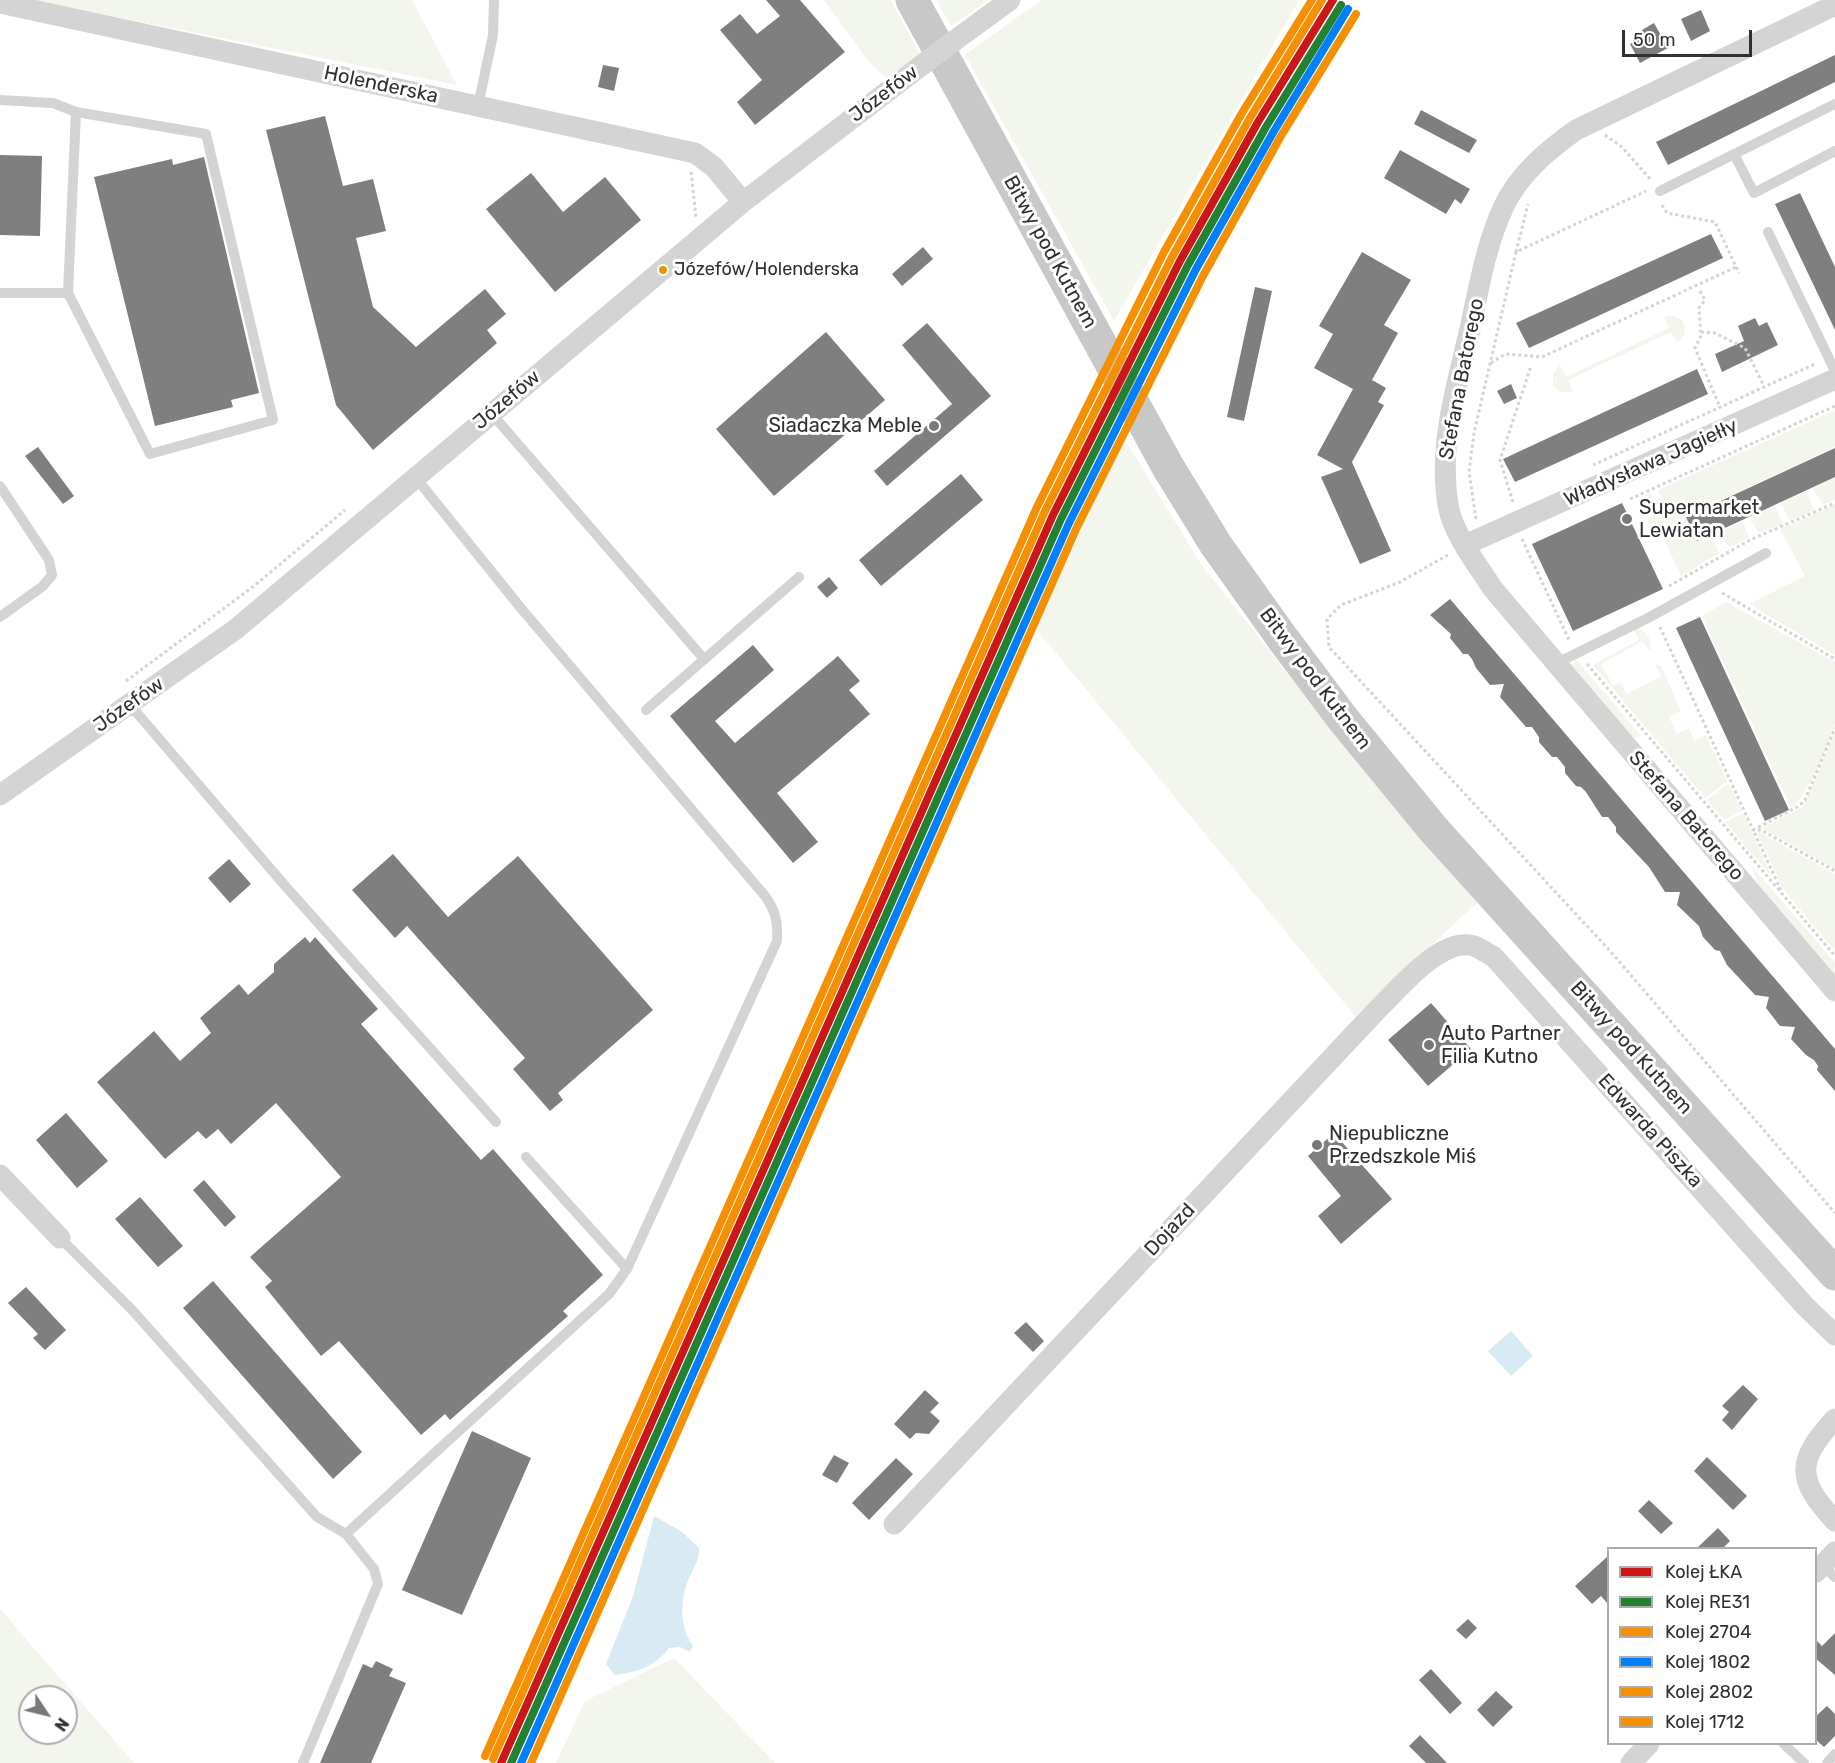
<!DOCTYPE html>
<html>
<head>
<meta charset="utf-8">
<style>
  body { margin:0 }
  #map { position:relative; width:1835px; height:1763px; overflow:hidden; background:#fff; font-family:Rubik,sans-serif }
  canvas { display:block }
  .legend { position:absolute; left:1607px; top:1547px; width:210px; height:198px; box-sizing:border-box; background:#fff; border:2px solid #acacac; margin:0; padding:8px 10px; list-style:none; font-size:18px; color:#303030 }
  .legend li { display:flex; align-items:center; gap:12px; height:30px }
  .legend b { width:30px; border:2px solid #acacac }
  .north { position:absolute; left:18px; top:1685px; width:60px; height:60px; box-sizing:border-box; background:#fff; border:2px solid #acacac; border-radius:50%; rotate:125deg; font-size:16px; font-weight:700; line-height:24px; text-align:center; color:#303030 }
  .north::after { content:''; display:block; margin:auto; width:21px; height:27px; background:#787878; clip-path:polygon(50% 0,100% 100%,50% 72%,0 100%) }
  .scale { position:absolute; left:1622px; top:30px; width:130px; height:27px; box-sizing:border-box; border:3px solid #303030; border-top:0; padding-left:8px; font-size:18px; line-height:21px; white-space:nowrap; color:#303030; -webkit-text-stroke:4px #fff; paint-order:stroke }
</style>
</head>
<body>
<div id="map">
<canvas width="1835" height="1763"></canvas>
<ul class="legend">
<li><b style="height:8px;background:#cc1719"></b>Kolej ŁKA</li>
<li><b style="height:8px;background:#238132"></b>Kolej RE31</li>
<li><b style="height:8px;background:#f59002"></b>Kolej 2704</li>
<li><b style="height:8px;background:#0080ff"></b>Kolej 1802</li>
<li><b style="height:8px;background:#f59002"></b>Kolej 2802</li>
<li><b style="height:8px;background:#f59002"></b>Kolej 1712</li>
</ul>
<div class="north">N</div>
<div class="scale">50 m</div>
</div>
<script>
const ctx = document.querySelector('canvas').getContext('2d');
ctx.lineJoin = 'round';
function fill(path, color) {
  ctx.fillStyle = color;
  ctx.fill(path, 'evenodd');
}
function strokePath(path, color, width, dash) {
  ctx.strokeStyle = color;
  ctx.lineWidth = width;
  ctx.lineCap = dash ? 'butt' : 'round';
  ctx.setLineDash(dash || []);
  ctx.stroke(path);
}
function write(font, color, halo, rows, align = 'center') {
  ctx.font = font + ' Rubik,sans-serif';
  ctx.lineWidth = 6;
  ctx.setLineDash([]);
  ctx.textBaseline = 'middle';
  ctx.strokeStyle = halo;
  ctx.fillStyle = color;
  for (const [text, x, y, turn = 0] of rows) {
    ctx.save();
    ctx.translate(x, y);
    ctx.rotate((+turn || 0) * Math.PI / 180);
    ctx.textAlign = isNaN(turn) ? turn : align;
    if (halo) ctx.strokeText(text, 0, 0);
    ctx.fillText(text, 0, 0);
    ctx.restore();
  }
}
fill(new Path2D(`
  M31 0H412L457 85Z
  M824 0H891L920 54 888 80 869 62Z
  M936 0H989L951 26Z
  M1041 0H1299L1114 321 965 55Z
  M1670 315 1681 319C1687 328 1686 336 1677 343L1671 332 1568 380 1573 392H1561L1553 385V374L1560 365 1566 377 1669 328 1664 317Z
  M1835 410V447L1686 516 1697 542 1711 536 1719 553 1681 576 1660 531 1654 533 1639 502 1643 496 1650 493 1654 501 1661 498 1658 490Z
  M1114 422 1203 567 1396 810 1479 901 1355 1016 1052 648 1023 619Z
  M1835 478V500L1823 506 1813 488Z
  M1807 491 1813 510 1790 521 1781 503Z
  M1835 505V655L1749 604 1805 576 1780 529Z
  M1775 506 1783 524 1759 533 1749 518Z
  M1743 521 1749 538 1729 547 1717 533Z
  M1726 602 1835 662C1835 681 1835 704 1835 723 1831 741 1806 799 1791 808L1702 616Z
  M1633 628C1644 627 1654 640 1650 651L1642 641 1601 664 1613 686 1621 683 1627 694 1661 676 1655 664 1661 666 1681 711 1669 717 1677 734 1689 728 1694 740 1706 735 1727 781 1705 798 1593 665 1639 640Z
  M1576 659 1641 736 1631 739 1570 667Z
  M1835 733V869L1762 828 1803 807Z
  M1729 783 1742 811 1724 820 1707 800Z
  M1743 813 1772 877 1725 822Z
  M1759 832 1835 874V951L1783 889 1757 833Z
  M1751 865 1835 963V977L1760 890Z
  M0 1609 134 1763H0ZM30 1697H66V1733H30Z
  M674 1658 775 1763H556L585 1701Z`), '#f2f6ec');
fill(new Path2D(`
  M1511 1331 1533 1356 1511 1376 1488 1351Z
  M654 1516 681 1531 699 1548C699 1560 696 1563 691 1574 680 1596 678 1625 693 1646L690 1652 680 1647 669 1648C655 1667 637 1672 615 1675L606 1664 633 1596Z`), '#d8eaf4');
fill(new Path2D(`
  M766 0H800L845 52 755 125 737 102 762 80 720 30 740 14 757 34 780 16Z
  M1701 10 1710 31 1691 41 1681 19Z
  M1654 23 1668 48 1640 63 1630 44 1645 36 1642 30Z
  M1835 55V82L1668 165 1656 142Z
  M603 65 619 68 614 91 598 87Z
  M1421 110 1477 140 1469 153 1414 124Z
  M325 116 343 186 373 179 386 231 356 238 373 307 416 347 485 289 506 314 487 330 497 343 373 450 336 405 266 130Z
  M1400 150 1470 189 1461 204 1455 199 1446 214 1384 178Z
  M0 155 42 156 40 236 0 235Z
  M204 157 259 393 231 400 233 407 155 426 94 177 172 159 173 165Z
  M531 173 563 212 605 177 641 220 555 292 486 209Z
  M1800 193 1835 267V330L1775 204Z
  M1711 234 1723 258 1529 348 1516 323Z
  M923 247 933 259 902 286 892 274Z
  M1362 252 1411 280 1384 325 1398 333 1372 380 1386 388 1378 402 1384 405 1352 462 1391 551 1360 564 1321 477 1343 469 1317 455 1353 389 1314 368 1333 334 1319 326Z
  M1255 287 1272 291 1244 421 1227 417Z
  M1755 318 1759 326 1767 322 1778 345 1722 372 1715 354 1744 341 1738 326Z
  M927 323 991 396 887 486 874 471 952 404 902 345Z
  M826 332 885 400 774 496 716 429Z
  M1697 369 1708 394 1515 482 1503 459Z
  M1511 384 1517 398 1504 404 1497 391Z
  M38 447 74 496 63 504 25 456Z
  M1835 448V477L1697 541 1686 517Z
  M961 474 983 500 881 586 859 560Z
  M1622 503 1663 589 1573 631 1532 544Z
  M829 577 838 588 827 598 817 587Z
  M1450 599 1835 1049V1091L1817 1070 1818 1066 1814 1060 1806 1055 1791 1039 1795 1027 1780 1026 1766 1008 1769 997 1755 995 1727 965 1720 951 1715 950 1703 937 1699 926 1677 905 1680 892H1665L1649 867 1616 832V827L1608 817H1602L1586 792 1581 787 1576 786 1565 773V767L1557 757H1552L1539 742V737L1532 727H1526L1500 697 1504 684 1490 685 1476 668 1472 659 1468 654H1463L1450 638 1451 634 1430 615Z
  M1700 617 1789 810 1765 821 1676 628Z
  M753 645 774 670 715 721 735 743 838 656 860 681 849 690 870 714 777 793 818 842 793 863 670 716Z
  M393 854 448 917 518 856 653 1010 558 1093 563 1100 550 1111 513 1069 525 1058 407 926 395 938 352 890Z
  M229 859 251 884 230 903 208 878Z
  M305 937 310 943 315 937 378 1009 361 1024 481 1160 493 1149 603 1275 563 1311 568 1316 450 1420 445 1414 421 1435 339 1341 321 1356 265 1287 272 1281 250 1257 341 1177 276 1103 231 1144 218 1129 206 1139 198 1131 165 1159 97 1082 154 1031 180 1061 211 1033 200 1018 239 984 248 995 274 972V964Z
  M1431 1003 1471 1049 1428 1086 1388 1040Z
  M66 1113 108 1161 77 1188 36 1140Z
  M1334 1133 1392 1199 1341 1244 1318 1216 1341 1196 1308 1156Z
  M204 1180 236 1217 225 1227 193 1190Z
  M140 1197 183 1246 158 1267 115 1219Z
  M213 1281 362 1452 333 1479 183 1308Z
  M26 1287 66 1330 45 1350 33 1338 38 1334 8 1303Z
  M1026 1322 1044 1341 1033 1352 1014 1333Z
  M1743 1385 1758 1399 1732 1430 1722 1420 1729 1412 1722 1406Z
  M925 1390 939 1403 930 1412 940 1421 929 1434 916 1433 910 1439 894 1424Z
  M472 1431 531 1458 462 1615 402 1590Z
  M834 1455 849 1463 837 1483 822 1475Z
  M1707 1457 1747 1496 1733 1510 1694 1471Z
  M896 1458 913 1474 869 1520 852 1503Z
  M1649 1500 1673 1523 1661 1534 1638 1511Z
  M1718 1528 1730 1541 1723 1548H1697Z
  M1608 1556V1604L1601 1596 1592 1604 1575 1586Z
  M1468 1619 1477 1628 1466 1639 1456 1630Z
  M1835 1633V1675L1815 1658V1639L1822 1646Z
  M376 1661 393 1669 389 1676 406 1683 371 1763H320L363 1664 372 1668Z
  M1431 1669 1462 1703 1450 1714 1419 1680Z
  M1496 1691 1513 1707 1493 1727 1477 1710Z
  M1827 1706 1835 1714V1736L1824 1747 1815 1739V1717Z
  M1420 1735 1447 1763H1426L1409 1746Z`), '#7f7f7f');
strokePath(new Path2D(`
  M1605 135 1622 147 1652 181
  M691 172 696 217
  M1662 205 1667 213 1715 222 1739 273
  M1516 252 1528 204
  M1700 291 1705 300 1699 308 1701 336 1695 348 1719 405
  M1701 332 1715 333 1745 348 1764 386
  M1491 363 1505 354 1542 357 1736 267
  M1593 465 1817 363
  M1630 499 1835 406
  M1513 502 1500 460 1531 366
  M1476 519 1469 472 1474 433 1516 252 1646 191
  M1522 539 1570 642
  M1448 555 1400 582 1341 605 1327 619 1329 647 1611 952 1835 1213
  M1669 586 1750 540 1835 503
  M1722 593 1835 659
  M1660 627 1753 830H1761L1835 871
  M1587 664 1835 956
  M126 681 254 586 345 510
  M1781 890 1753 830 1799 806 1805 800 1835 728`), '#d4d4d4', 3, [3, 3]);
strokePath(new Path2D(`
  M0 100 53 103 76 112 68 293H0
  M478 106 493 35 494 0
  M1734 154 1754 193 1835 151
  M1660 191 1835 104
  M1768 232 1835 371
  M68 293 150 454 273 420 206 134 76 112
  M492 414 704 659
  M0 486 49 560 52 575 43 586 0 617
  M1555 664 1648 618 1766 553
  M128 707 137 713 287 888 496 1122
  M646 710 799 577
  M526 1157 627 1269
  M60 1238 133 1311 317 1517 346 1534
  M1822 1565 1835 1577
  M1784 1744 1804 1763
  M303 1763 378 1584 374 1569 346 1534 609 1294 627 1269 777 941C778 923 776 911 765 896L520 607 416 478
  M1827 1763 1835 1754`), '#d4d4d4', 10);
strokePath(new Path2D(`
  M0 3 695 153 714 167 743 202
  M1835 5 1576 130C1548 150 1519 174 1504 206 1486 244 1479 287 1470 329 1457 385 1438 446 1448 505 1453 534 1477 564 1493 589L1835 991
  M954 41 1010 0
  M1465 545 1835 379
  M0 795 236 629 743 202 922 65
  M0 1175 60 1238
  M1835 1419C1796 1461 1796 1479 1835 1521
  M894 1524 1376 1011C1398 990 1441 936 1474 946 1480 948 1488 954 1494 957L1805 1306 1835 1335
  M1816 1572 1835 1552
  M1631 1763 1649 1744`), '#d4d4d4', 21);
strokePath(new Path2D(`
  M912 0 1168 467 1216 545 1283 639 1343 719 1434 830 1835 1274`), '#c8c8c8', 33);
strokePath(new Path2D(`
  M922 65 954 41`), '#d4d4d4', 21);
strokePath(new Path2D(`
  M501 1763 1053 515 1180 261 1258 122 1333 0`), '#cc1719', 8);
strokePath(new Path2D(`
  M511 1763 1061 519 1188 265 1266 127 1341 5`), '#238132', 8);
strokePath(new Path2D(`
  M493 1759 1045 511 1172 257 1250 118 1322 0`), '#f59002', 8);
strokePath(new Path2D(`
  M521 1763 1069 523 1196 269 1274 131 1348 9`), '#0080ff', 8);
strokePath(new Path2D(`
  M485 1756 1037 507 1164 252 1242 113 1312 0`), '#f59002', 8);
strokePath(new Path2D(`
  M531 1763 1077 527 1204 274 1281 136 1356 14`), '#f59002', 8);
for (const [x, y, r, color] of [
  [663,270,5,"#e39a05"],
  [934,426,6,"#787878"],
  [1627,519,6,"#787878"],
  [1429,1045,6,"#787878"],
  [1317,1145,6,"#787878"]
]) {
  const dot = new Path2D();
  dot.arc(x, y, r, 0, 2 * Math.PI);
  ctx.fillStyle = color;
  ctx.fill(dot);
  strokePath(dot, '#fff', 2);
}
write('18px', '#303030', '#fff', [
  ["Józefów/Holenderska",674,270]
], 'left');
write('20px', '#303030', '#fff', [
  ["Holenderska",381,85,12],
  ["Józefów",884,94,-37],
  ["Bitwy pod Kutnem",1050,252,61],
  ["Stefana Batorego",1462,379,-79],
  ["Józefów",507,400,-40],
  ["Władysława Jagiełły",1651,463,-24],
  ["Bitwy pod Kutnem",1315,679,53],
  ["Józefów",129,705,-35],
  ["Stefana Batorego",1686,816,49],
  ["Bitwy pod Kutnem",1631,1048,48],
  ["Edwarda Piszka",1650,1131,48],
  ["Dojazd",1170,1230,-47]
]);
write('20px', '#303030', '#fff', [
  ["Siadaczka Meble",922,426,"right"],
  ["Supermarket",1639,508],
  ["Lewiatan",1639,531],
  ["Auto Partner",1441,1034],
  ["Filia Kutno",1441,1057],
  ["Niepubliczne",1329,1134],
  ["Przedszkole Miś",1329,1157]
], 'left');
</script>
</body>
</html>
